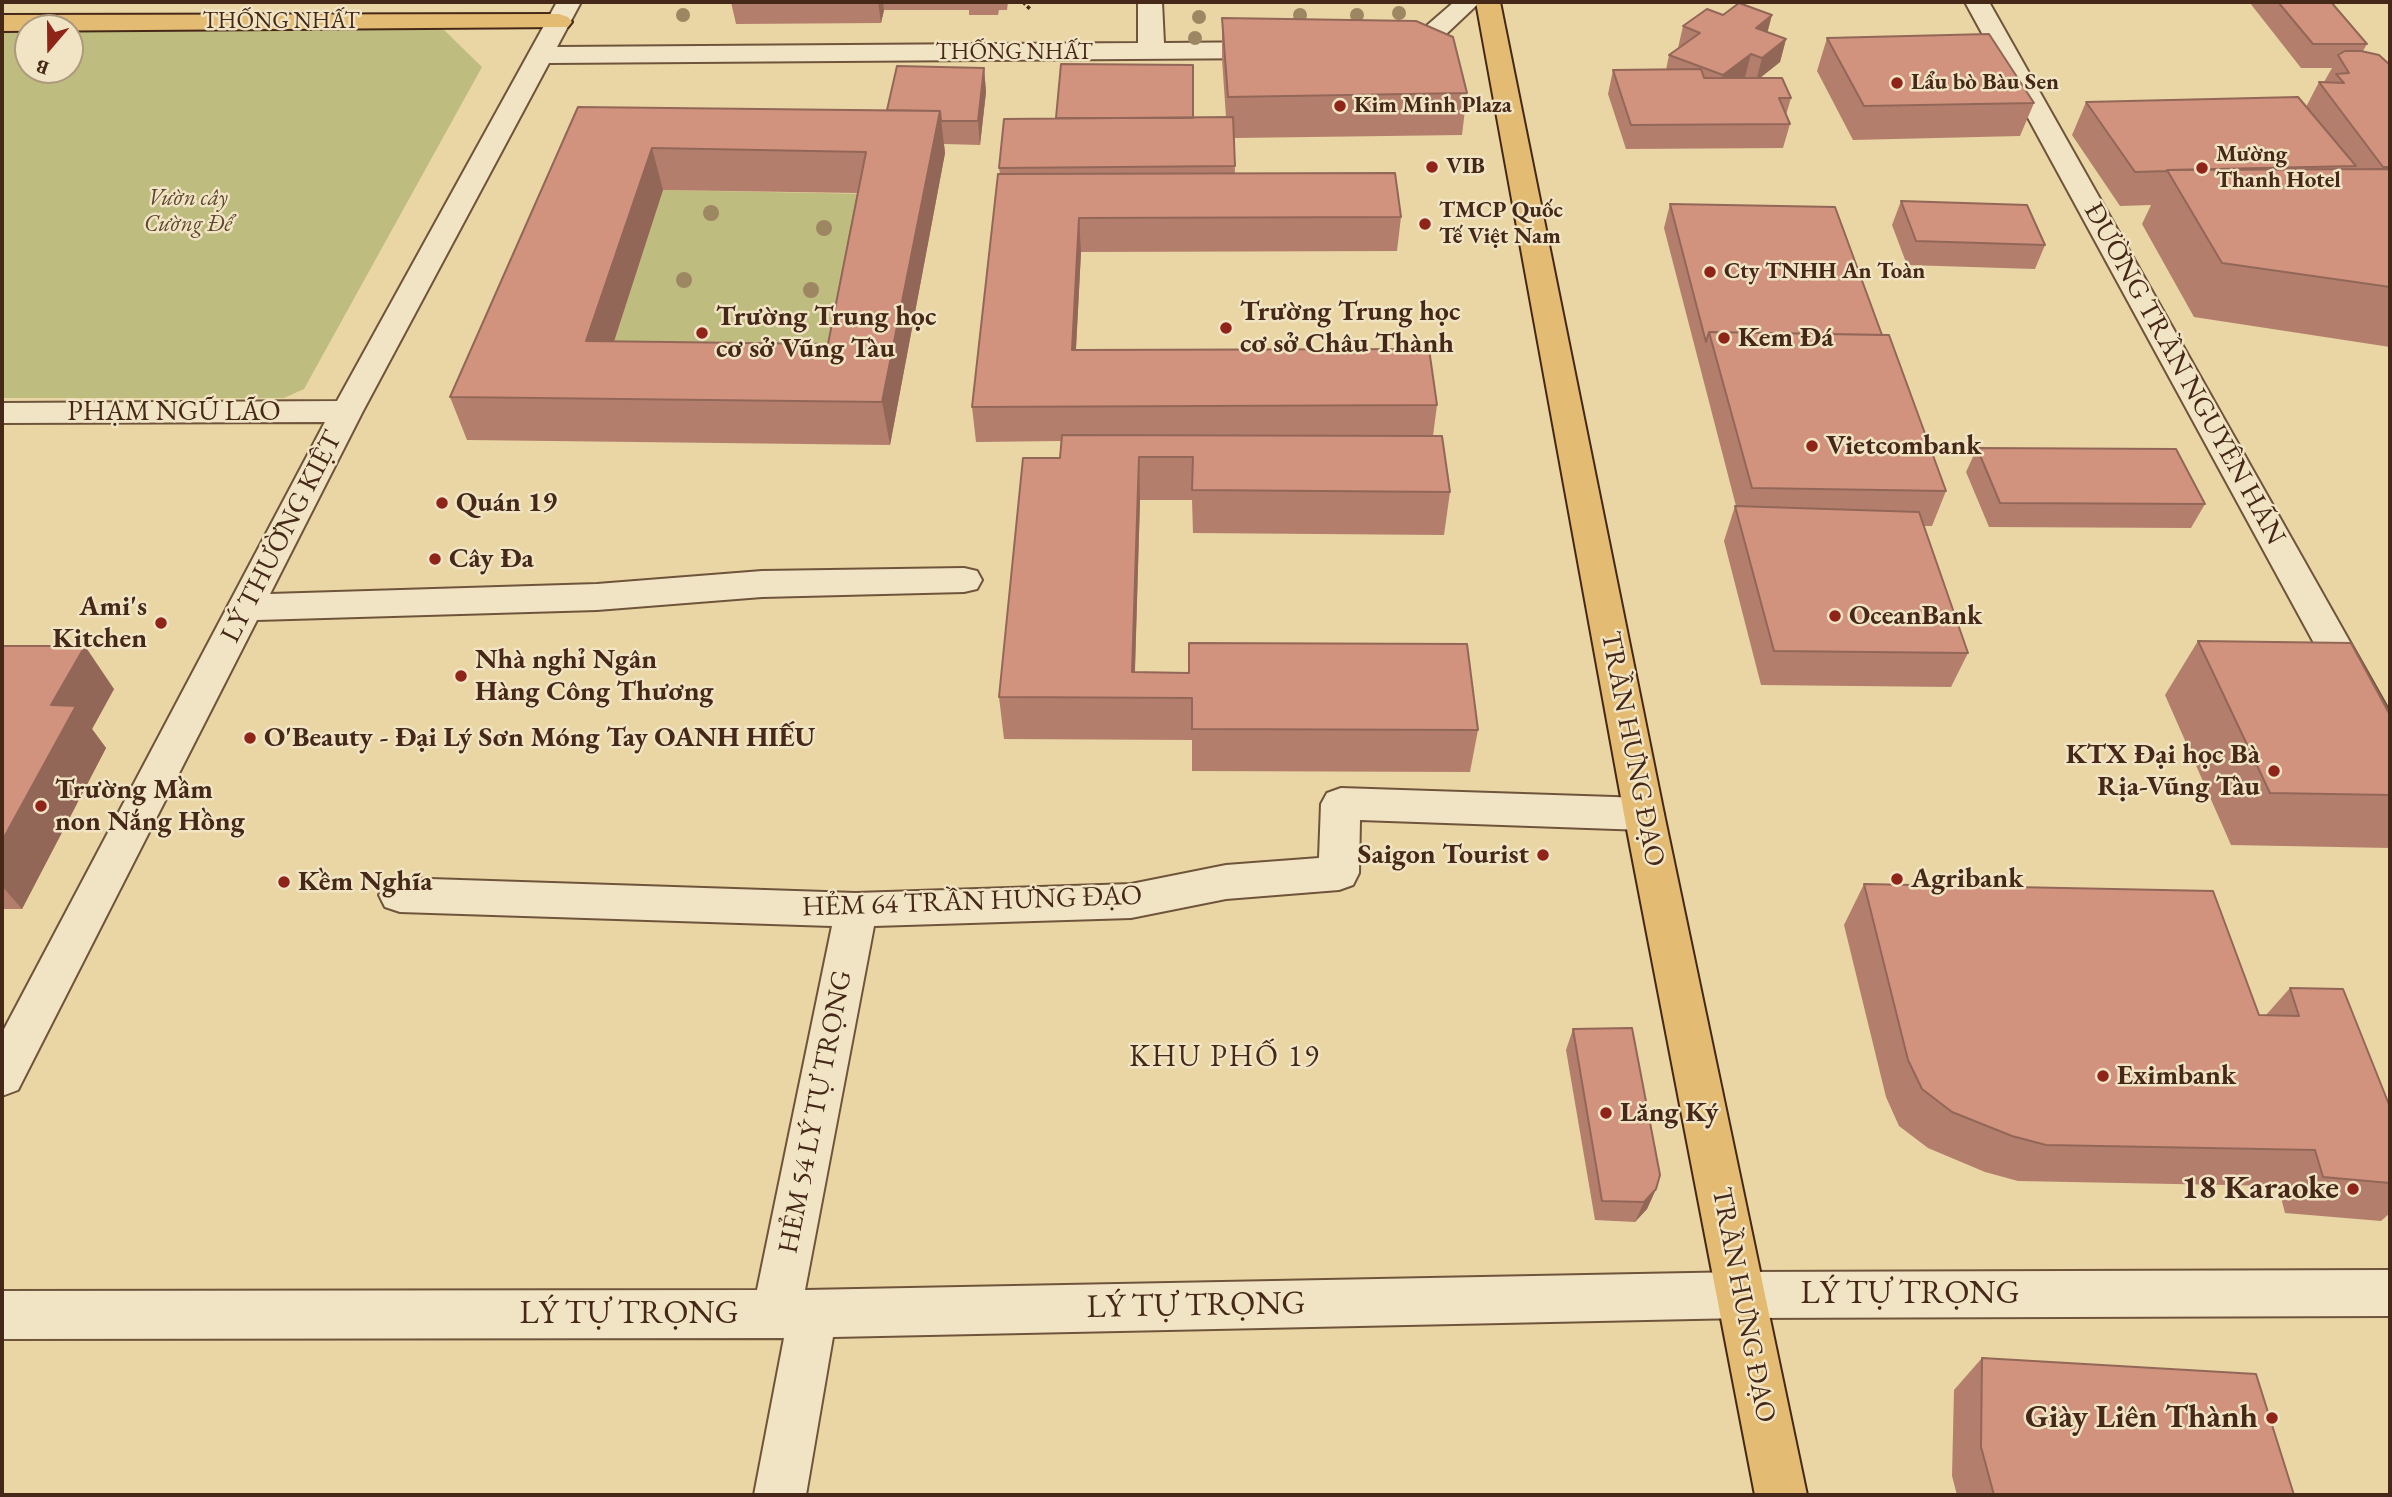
<!DOCTYPE html>
<html>
<head>
<meta charset="utf-8">
<style>
  body { margin:0 }
  #map { position:relative; width:2392px; height:1497px; overflow:hidden; background:#e9d6a4; font-family:"EB Garamond",serif }
  canvas { display:block }
  .frame { position:absolute; inset:0; border:4px solid #462818; pointer-events:none }
  .north { position:absolute; left:14px; top:14px; width:70px; height:70px; box-sizing:border-box; background:#f1e4c4; border:2px solid #ad997f; border-radius:50%; rotate:200deg; font-size:19px; font-weight:700; line-height:28px; text-align:center; color:#462818 }
  .north::after { content:''; display:block; margin:auto; width:24px; height:32px; background:#8f2418; clip-path:polygon(50% 0,100% 100%,50% 72%,0 100%) }
</style>
</head>
<body>
<div id="map">
<canvas width="2392" height="1497"></canvas>
<div class="frame"></div>
<div class="north">B</div>
</div>
<script>
const ctx = document.querySelector('canvas').getContext('2d');
ctx.lineJoin = 'round';
function fill(path, color) {
  ctx.fillStyle = color;
  ctx.fill(path, 'evenodd');
}
function strokePath(path, color, width, dash) {
  ctx.strokeStyle = color;
  ctx.lineWidth = width;
  ctx.lineCap = dash ? 'butt' : 'round';
  ctx.setLineDash(dash || []);
  ctx.stroke(path);
}
function write(font, color, halo, rows, align = 'center') {
  ctx.font = font + ' "EB Garamond",serif';
  ctx.lineWidth = 5;
  ctx.setLineDash([]);
  ctx.textBaseline = 'middle';
  ctx.strokeStyle = halo;
  ctx.fillStyle = color;
  for (const [text, x, y, turn = 0] of rows) {
    ctx.save();
    ctx.translate(x, y);
    ctx.rotate((+turn || 0) * Math.PI / 180);
    ctx.textAlign = isNaN(turn) ? turn : align;
    if (halo) ctx.strokeText(text, 0, 0);
    ctx.fillText(text, 0, 0);
    ctx.restore();
  }
}
fill(new Path2D(`
  M2 25 441 27 482 67 304 389 284 398H2ZM28 28H70V70H28Z
  M663 190 872 194 836 387 600 384Z`), '#bfbc80');
const minor = new Path2D(`
  M557 2H581L557 47 1138 43V2H1162L1164 43 1276 42 1285 45 1289 50 1285 55 1276 58 549 63 363 411 270 594 597 584 762 571 964 568 977 571 982 580 977 589 964 592 762 597 597 610 257 620 18 1090 2 1096V1033L325 422 2 423V403L337 401Z
  M1454 2H1480L1425 54H1383L1379 49 1383 44 1409 41Z
  M1965 2H1989L2390 713V762L2376 757Z
  M1341 788 1644 798 1658 803 1664 814 1658 825 1644 830 1360 820 1359 873 1353 885 1339 890 1226 899 1131 918 874 926 805 1290 1742 1272 2390 1270V1316L1742 1318 833 1337 806 1495H754L784 1338 2 1339V1291L757 1290 832 926 400 912 385 907 379 895 385 883 400 878 856 893 1131 884 1226 865 1319 858 1321 804 1327 793Z`);
const major = new Path2D(`
  M1476 2H1500L1664 814 1807 1495H1755L1624 814Z
  M559 14 568 17 572 22 568 27 2 31V15Z`);
strokePath(minor, '#6f543b', 4);
strokePath(major, '#462818', 4);
strokePath(new Path2D(`
  M1023 2 1030 9`), '#462818', 3.5, [3.5, 2.5]);
fill(minor, '#f1e4c4');
fill(major, '#e4bb72');
ctx.fillStyle = '#9d8763';
for (const [x, y, r] of [
  [1399,13,7],
  [683,15,7],
  [1300,15,7],
  [1357,15,7],
  [1199,17,7],
  [1195,38,7],
  [711,213,8],
  [824,228,8],
  [684,280,8],
  [811,290,8]
]) {
  ctx.beginPath();
  ctx.arc(x, y, r, 0, 2 * Math.PI);
  ctx.fill();
}
fill(new Path2D(`
  M731 2H1008L1007 10H999L998 15H969V10H884L881 23 736 24Z
  M2251 2H2331L2367 44 2363 51 2390 65V347L2194 317 2142 224 2151 205 2120 206 2072 135 2086 102 2306 107 2319 82H2324L2332 68H2301L2250 3Z
  M1222 18 1467 93 1462 135 1234 138 1235 173 1401 217 1397 251 1081 252 1076 350 1437 405 1433 436 1450 492 1444 535 1193 533 1192 500H1140L1135 672 1478 730 1470 772 1192 771V740L1004 739 999 697 1060 458 1061 441 976 442 972 407 1000 174 999 168 1193 118 1226 117 1222 59Z
  M1683 26 1768 32 1786 39 1780 62 1760 78 1791 98 1786 115 1790 124 1783 148 1626 149 1608 94 1613 70H1666L1669 55 1678 48Z
  M1827 38 2034 103 2020 136 1853 140 1817 71Z
  M984 68 986 92 980 145 944 144 945 153 890 445 467 440 450 397 578 107 887 110ZM663 190 857 193 828 344 614 342Z
  M1901 201 2045 245 2035 269 1907 265 1892 225Z
  M1670 204 1882 335 1946 491 1932 526H1924L1968 653 1951 687 1761 685 1724 541 1735 506H1736L1664 228Z
  M1977 448 2205 504 2191 528 1989 527 1966 472Z
  M2198 641 2390 715V848L2231 845 2165 695Z
  M2 646 114 689 92 729 106 748 22 909H2Z
  M1864 884 2259 1015H2266L2290 988 2390 1107V1213L2381 1221 2285 1213 2278 1186 2018 1181 1985 1172 1928 1148 1899 1126 1886 1097 1844 925Z
  M1573 1029 1656 1189 1647 1209 1635 1222 1595 1220 1566 1050Z
  M1982 1358 2294 1495H1957L1952 1476 1954 1390Z`), '#b47e6c');
fill(new Path2D(`
  M878 2H883L884 10 881 23Z
  M1772 15 1766 38 1756 28Z
  M1786 39 1780 62 1756 81 1762 58Z
  M1751 54 1745 77 1717 99 1723 75Z
  M984 68 986 92 980 145 978 121Z
  M940 111 945 153 890 445 882 402Z
  M652 148 663 190 600 384 586 341Z
  M1079 218 1081 252 1074 385 1072 350Z
  M1139 457 1140 500 1134 698 1132 672Z
  M85 646 114 689 92 729 106 748 22 909 2 886V841L51 705Z
  M1656 1189 1647 1209 1635 1222 1644 1202Z`), '#926758');
const building = new Path2D(`
  M2278 2H2331L2367 44H2313Z
  M1739 3 1772 15 1756 28 1786 39 1762 58 1751 54 1723 75 1669 55 1700 33 1683 26 1707 9 1723 15Z
  M1222 18 1416 21 1453 37 1467 93 1228 97Z
  M1989 34 2034 103 1864 106 1827 38Z
  M2345 51H2361L2379 55 2390 65V167H2383L2319 82 2344 83 2336 74 2349 73 2338 55Z
  M1061 64 1193 65V118H1056Z
  M897 66 984 68 978 121H941L940 111 887 110Z
  M1701 69 1704 78H1782L1791 98H1779L1790 124 1631 125 1613 70Z
  M2298 97 2356 166 2167 170 2168 171 2135 172 2086 102Z
  M578 107 940 111 882 402 450 397ZM652 148 866 152 828 344 586 341Z
  M1233 117 1235 166 999 168 1004 119Z
  M2390 169V287L2222 263 2167 170Z
  M1395 173 1401 217 1079 218 1072 350 1429 349 1437 405 972 407 998 174Z
  M1901 201 2027 205 2045 245 1916 241Z
  M1670 204 1835 207 1882 335 1709 332 1706 342Z
  M1709 332 1889 335 1946 491 1752 488Z
  M1062 435 1442 436 1450 492 1192 490 1193 457H1139L1132 672 1189 673V643L1467 644 1478 730 1192 729V698L999 697 1023 458H1060Z
  M1977 448 2176 449 2205 504 2000 503Z
  M1735 506 1919 512 1968 653 1774 651Z
  M2198 641 2351 643 2390 715V795L2270 793Z
  M2 646H85L51 705 76 706 2 841Z
  M1864 884 2213 891 2259 1015 2299 1016 2290 988 2343 989 2390 1107V1183L2323 1177 2315 1150 2046 1145 2012 1136 1952 1112 1922 1089 1908 1060Z
  M1632 1028 1660 1175 1656 1189 1644 1202 1602 1201 1573 1029Z
  M1982 1358 2256 1374 2294 1495H1994L1981 1447Z`);
fill(building, '#d1937e');
strokePath(building, '#926758', 2);
for (const [x, y, r, color] of [
  [1897,83,7,"#8f2418"],
  [1340,106,7,"#8f2418"],
  [1432,167,7,"#8f2418"],
  [2202,168,7,"#8f2418"],
  [1425,224,7,"#8f2418"],
  [1710,272,7,"#8f2418"],
  [1226,328,7,"#8f2418"],
  [702,333,7,"#8f2418"],
  [1724,338,7,"#8f2418"],
  [1812,446,7,"#8f2418"],
  [442,503,7,"#8f2418"],
  [435,559,7,"#8f2418"],
  [1835,616,7,"#8f2418"],
  [161,623,7,"#8f2418"],
  [461,676,7,"#8f2418"],
  [250,738,7,"#8f2418"],
  [2274,771,7,"#8f2418"],
  [41,806,7,"#8f2418"],
  [1543,855,7,"#8f2418"],
  [1897,879,7,"#8f2418"],
  [284,882,7,"#8f2418"],
  [2103,1076,7,"#8f2418"],
  [1606,1113,7,"#8f2418"],
  [2353,1189,7,"#8f2418"],
  [2272,1418,7,"#8f2418"]
]) {
  const dot = new Path2D();
  dot.arc(x, y, r, 0, 2 * Math.PI);
  ctx.fillStyle = color;
  ctx.fill(dot);
  strokePath(dot, '#f1e4c4', 2.5);
}
write('23px', '#462818', '#f1e4c4', [
  ["THỐNG NHẤT",281,22],
  ["THỐNG NHẤT",1014,53]
]);
write('bold 23px', '#462818', '#f1e4c4', [
  ["Lẩu bò Bàu Sen",1911,83],
  ["Kim Minh Plaza",1354,106],
  ["Mường",2216,155],
  ["Thanh Hotel",2216,181],
  ["VIB",1446,167],
  ["TMCP Quốc",1439,211],
  ["Tế Việt Nam",1439,237],
  ["Cty TNHH An Toàn",1724,272]
], 'left');
write('italic 23px', '#5e462d', '#f1e4c4', [
  ["Vườn cây",188,199],
  ["Cường Để",188,225]
]);
write('bold 28px', '#462818', '#f1e4c4', [
  ["Trường Trung học",1240,312],
  ["cơ sở Châu Thành",1240,344],
  ["Trường Trung học",716,317],
  ["cơ sở Vũng Tàu",716,349],
  ["Kem Đá",1738,338],
  ["Vietcombank",1826,446],
  ["Quán 19",456,503],
  ["Cây Đa",449,559],
  ["Ami's",147,607,"right"],
  ["Kitchen",147,639,"right"],
  ["OceanBank",1849,616],
  ["Nhà nghỉ Ngân",475,660],
  ["Hàng Công Thương",475,692],
  ["O'Beauty - Đại Lý Sơn Móng Tay OANH HIẾU",264,738],
  ["KTX Đại học Bà",2260,755,"right"],
  ["Rịa-Vũng Tàu",2260,787,"right"],
  ["Trường Mầm",55,790],
  ["non Nắng Hồng",55,822],
  ["Saigon Tourist",1529,855,"right"],
  ["Agribank",1911,879],
  ["Kềm Nghĩa",298,882],
  ["Eximbank",2117,1076],
  ["Lăng Ký",1620,1113]
], 'left');
write('28px', '#462818', '#f1e4c4', [
  ["ĐƯỜNG TRẦN NGUYÊN HÃN",2184,374,61],
  ["PHẠM NGŨ LÃO",174,412],
  ["LÝ THƯỜNG KIỆT",282,537,-63],
  ["TRẦN HƯNG ĐẠO",1632,749,79],
  ["HẺM 64 TRẦN HƯNG ĐẠO",972,902,-2],
  ["HẺM 54 LÝ TỰ TRỌNG",816,1112,-79],
  ["TRẦN HƯNG ĐẠO",1743,1305,79]
]);
ctx.letterSpacing = '2px';
write('30px', '#462818', '#f1e4c4', [
  ["KHU PHỐ 19",1225,1058]
]);
ctx.letterSpacing = '0px';
write('bold 33px', '#462818', '#f1e4c4', [
  ["18 Karaoke",2339,1189],
  ["Giày Liên Thành",2258,1418]
], 'right');
write('33px', '#462818', '#f1e4c4', [
  ["LÝ TỰ TRỌNG",1910,1294],
  ["LÝ TỰ TRỌNG",1196,1306,-1],
  ["LÝ TỰ TRỌNG",629,1314]
]);
</script>
</body>
</html>
